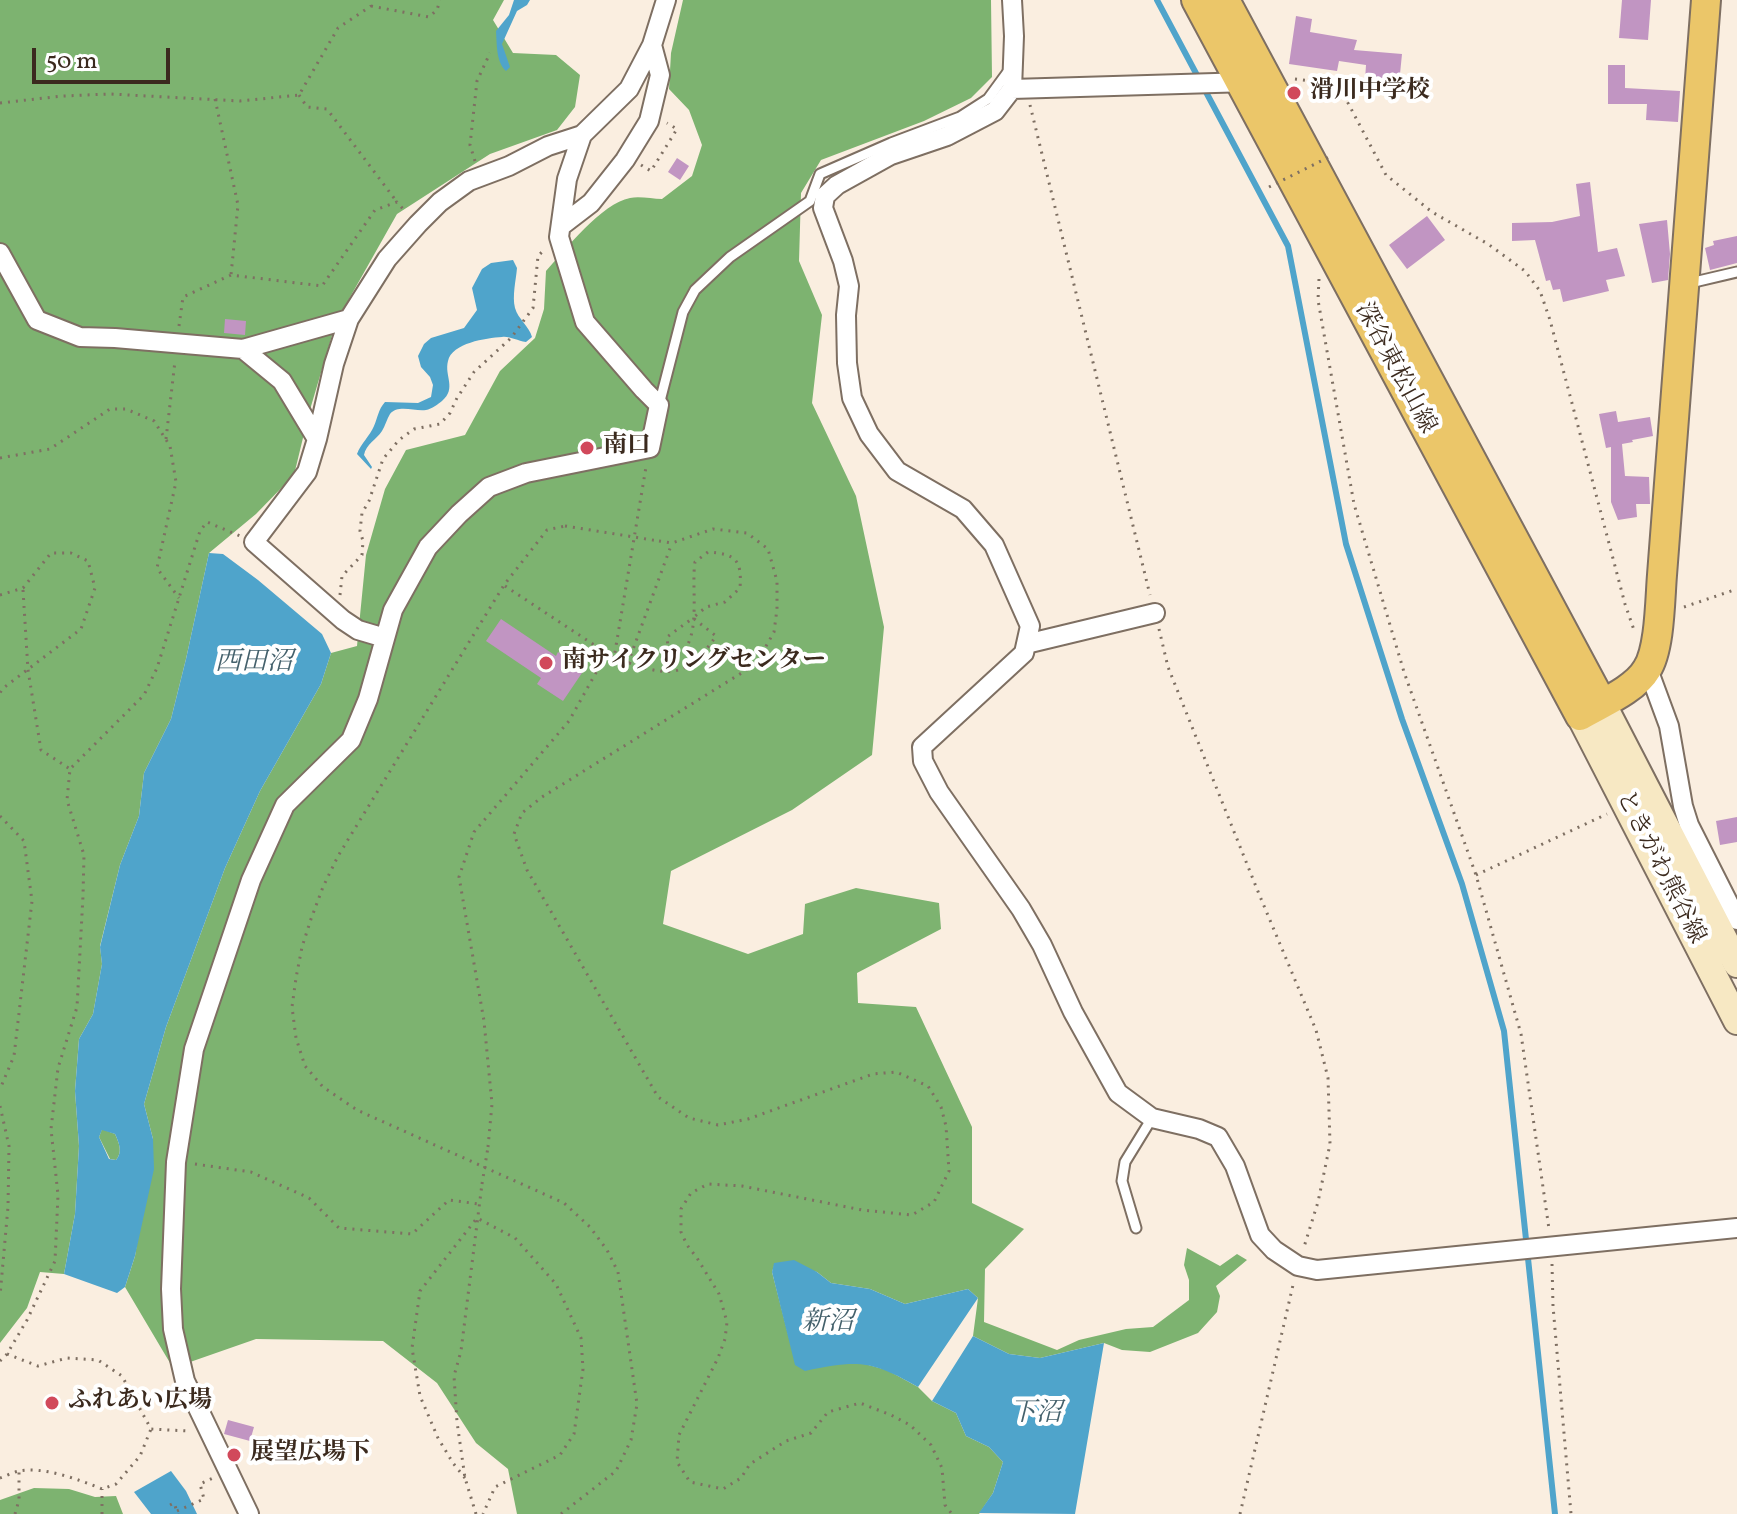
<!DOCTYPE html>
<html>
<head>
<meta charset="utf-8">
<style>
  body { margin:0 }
  #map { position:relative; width:1737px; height:1514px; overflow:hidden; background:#faeee0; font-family:Vollkorn,serif }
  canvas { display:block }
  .scale { position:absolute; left:32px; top:48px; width:138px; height:36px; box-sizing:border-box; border:4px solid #3b2a1e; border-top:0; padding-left:10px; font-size:24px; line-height:28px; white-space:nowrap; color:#3b2a1e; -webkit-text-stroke:6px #fff; paint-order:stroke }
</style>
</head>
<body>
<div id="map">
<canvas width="1737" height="1514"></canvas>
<div class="scale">50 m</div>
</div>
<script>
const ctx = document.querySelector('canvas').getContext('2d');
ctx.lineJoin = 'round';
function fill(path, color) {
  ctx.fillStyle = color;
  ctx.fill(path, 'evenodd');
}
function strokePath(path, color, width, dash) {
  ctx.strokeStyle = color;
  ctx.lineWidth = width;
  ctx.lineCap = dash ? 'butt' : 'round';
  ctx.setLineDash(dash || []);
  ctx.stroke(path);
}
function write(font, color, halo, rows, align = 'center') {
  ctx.font = font + ' Vollkorn,"Noto Serif JP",serif';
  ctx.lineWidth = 8;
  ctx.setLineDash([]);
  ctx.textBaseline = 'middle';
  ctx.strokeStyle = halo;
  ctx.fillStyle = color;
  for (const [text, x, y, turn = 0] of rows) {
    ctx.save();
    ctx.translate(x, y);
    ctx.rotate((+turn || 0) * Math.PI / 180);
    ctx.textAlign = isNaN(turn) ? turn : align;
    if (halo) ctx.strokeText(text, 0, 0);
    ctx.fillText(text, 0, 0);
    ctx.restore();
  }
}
fill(new Path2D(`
  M0 0H504L493 20 513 53 556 55 580 75 575 107 557 130 490 154 397 214 336 322 309 413 294 475 256 514 209 553 186 659 171 719 144 773 139 816 120 865 100 946 102 964 93 1014 79 1039 75 1091 79 1146 75 1214 64 1274 40 1272 27 1308 0 1343Z
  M683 0H991L992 77 971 98 924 121 821 160 801 193 799 261 822 315 812 403 856 496 884 627 872 755 792 810 671 871 663 924 748 954 803 934 805 904 856 888 939 903 941 929 857 973 858 1003 916 1007 972 1127V1203L1024 1229 985 1269 984 1322 1057 1350 1079 1340 1126 1329 1153 1327 1189 1300V1280L1184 1265 1187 1248 1220 1266 1237 1254 1247 1260 1216 1286 1220 1296 1217 1312 1198 1333 1150 1352 1122 1350 1104 1343 1040 1358 1009 1354 973 1336 978 1298 968 1289 905 1304 870 1289 831 1283 817 1272 775 1263 772 1272 796 1365 861 1363 887 1370 918 1387 932 1401 956 1413 966 1436 989 1447 1003 1462 993 1493 979 1514H517L508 1469 476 1443 437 1383 383 1341 256 1339 173 1368 125 1287 135 1256 153 1139 144 1104 166 1027 225 868 260 791 321 684 331 653 357 646 366 555 385 489 406 450 465 435 500 371 535 338 544 309 546 271C565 250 602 203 630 198 640 196 652 199 662 199L692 176 702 145 689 110 669 89 671 53Z
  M102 1129 115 1134C119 1143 123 1152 116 1160L110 1159 99 1137Z
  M34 1488 69 1489 95 1497 116 1496 123 1514H0V1500Z`), '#7db370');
fill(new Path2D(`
  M514 0H530L527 5 517 11 502 44 510 67 506 71C496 62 497 44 496 31L509 15Z
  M513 260 517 268C516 280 512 296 515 308 518 319 529 326 532 337L526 342C517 341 510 336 502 337 486 338 452 343 448 361 444 376 457 388 442 401 438 404 432 409 426 410 416 412 398 404 390 414 387 419 385 426 382 431 376 440 366 444 364 455L372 467 371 469 357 454C361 443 370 436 374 426 378 417 378 410 385 402L418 403 431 397 433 385 430 377 421 367 418 356 424 344 431 338 464 328 477 310 472 288 482 269 491 263Z
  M209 553 223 554 258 580 322 634 331 653 321 684 260 791 225 868 166 1027 144 1104 153 1139 154 1169 135 1256 125 1287 117 1293 64 1274 75 1214 79 1146 75 1091 79 1039 93 1014 102 964 100 947 120 865 139 816 144 773 171 719 186 659ZM102 1130 115 1134C119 1143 123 1152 116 1160L109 1159 99 1137Z
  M794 1260 817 1272 831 1283 870 1289 905 1304 968 1289 978 1298 918 1387C870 1360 859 1360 805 1371L795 1365 772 1272 774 1263Z
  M973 1336 1009 1354 1040 1358 1104 1343 1075 1514 979 1513 993 1493 1003 1462 989 1447 966 1436 956 1413 932 1401Z
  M171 1471 186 1491 197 1514H151L134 1492Z`), '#4fa4cb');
strokePath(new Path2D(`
  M1157 0 1288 246 1346 544 1402 719 1462 884 1504 1031 1555 1514`), '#4fa4cb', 6);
fill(new Path2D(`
  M1622 0H1651L1648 40 1619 38Z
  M1296 16 1312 19 1310 32 1357 40 1354 50 1402 54 1399 84 1365 80 1366 65 1339 61 1337 71 1289 64Z
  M1608 65H1625V88L1680 91 1678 122 1646 120 1647 104H1608Z
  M677 158 689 166 680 180 668 172Z
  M1590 182 1598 252 1617 248 1625 276 1606 280 1609 291 1563 302 1560 289 1553 290 1550 280 1546 281 1535 240 1512 241V223L1552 222 1580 216 1576 184Z
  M1427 216 1445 240 1407 269 1389 245Z
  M1667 220 1670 254 1668 280 1652 283 1639 224Z
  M1737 236V263L1710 270 1705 248 1714 245 1713 241Z
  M225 319 246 321 245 335 224 333Z
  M1616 411 1618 422 1650 417 1653 436 1632 440 1633 442 1622 444 1625 476 1649 477 1650 504H1636L1637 517 1618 520 1611 502V447L1606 448 1599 414Z
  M501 619 556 656 558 652 584 670 563 701 537 684 541 678 486 641Z
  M1737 817V842L1720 845 1716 821Z
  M228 1420 254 1427 250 1441 224 1434Z`), '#c195c2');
const lane = new Path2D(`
  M1690 283 1737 272
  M659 405 683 312 695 290 730 257 810 201 820 174 891 143 960 117 988 99 1010 69
  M1136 1228 1122 1181 1125 1162 1152 1118`);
const street = new Path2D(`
  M1012 0 1014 36 1012 89 995 111 947 136 891 155 837 185 825 196 823 208 843 261 849 286 846 315 847 363 852 398 869 434 897 471 963 509 994 545 1030 626 1024 653 922 747 923 761 939 792 1021 909 1042 945 1073 1012 1118 1093 1152 1118 1199 1129 1218 1137 1235 1166 1260 1235 1274 1250 1298 1266 1317 1270 1737 1228
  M1012 89 1249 82
  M561 226 591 203 625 160 649 121 660 75 652 45
  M0 253 37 320 80 337 115 338 243 349 349 319
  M243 349 282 381 317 439
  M385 638 358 630 343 620 254 542 307 472 317 439 334 364 349 319 387 259 418 224 440 202 469 181 509 166 548 146 582 135
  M1026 644 1155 613
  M1648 669 1669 726 1683 806 1689 825 1737 920
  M249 1514 185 1381 173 1329 171 1289 176 1162 194 1049 251 880 285 805 351 740 368 699 393 610 428 547 459 514 489 487 526 473 650 448 659 405 644 390 585 322 559 237 567 179 582 135 629 89 652 45 666 0`);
const secondary = new Path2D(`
  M1602 703 1737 964
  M1580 716 1737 1021`);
const primary = new Path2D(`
  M1196 0 1580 716C1600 704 1635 690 1647 669 1660 649 1660 599 1662 575L1706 0
  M1225 0 1602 703`);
strokePath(lane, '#7e6f62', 13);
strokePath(street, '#7e6f62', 22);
strokePath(secondary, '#7e6f62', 30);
strokePath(primary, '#7e6f62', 32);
strokePath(new Path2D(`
  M371 6 429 17 437 10 440 0
  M1295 79 1338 84 1386 175 1432 212 1488 244 1525 271 1540 291 1550 320 1625 604 1634 630
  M299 95 307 107 327 109 397 202
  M215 99 238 205 231 275
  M0 103 63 96 110 94 240 101 299 95 338 28 371 6V0
  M1030 105 1150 595
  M475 161 470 145 477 81 490 53
  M641 165 651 171 677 129 667 123
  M1319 279 1318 300 1354 504 1404 672 1476 875 1521 1034 1549 1229
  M179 326 183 297 231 275 322 286 375 210 397 202 404 210
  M166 439 175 361
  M0 458 50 449 110 409H126L154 421 170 446 176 482 157 568 179 598
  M659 541 672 543 713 529 747 533 768 549 777 581V609L774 632 756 664 542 797 522 813 514 834 527 870 658 1097 689 1118 718 1125 748 1119 873 1074 896 1072 928 1086 941 1107 946 1126 949 1171 934 1202 912 1215 862 1210 742 1186 708 1184 691 1193 681 1209V1232L687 1245 697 1258 719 1294 727 1322 725 1339 718 1358 679 1435 677 1462 690 1482 723 1489 741 1478 750 1464 786 1441 811 1433 828 1412 860 1403 891 1415 910 1425 931 1445 942 1468 945 1505 952 1514
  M505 586 614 658 646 467
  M23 590 28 670 41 750 70 769
  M0 595 23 588 51 553H71L88 561 95 588 81 629 2 689 0 693
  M340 595 342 576 362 555 363 541 360 531 362 513 369 501 383 459 399 440 414 429 440 424 450 413 457 398 474 372 511 338 533 308 538 256 544 250
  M1684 607 1737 589
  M1159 629 1168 667 1259 894 1316 1030 1328 1078 1330 1144 1318 1202 1304 1247
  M614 658C663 674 683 685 716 636L693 618 667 637 668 647 677 652H682C701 635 691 586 695 562L708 552C736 554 742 560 740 588L725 602 706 607 693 618
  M628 663 672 543
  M0 816 24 841 32 901 14 1056 0 1089
  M1476 875 1607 814
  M0 1106 9 1146 8 1207 0 1296
  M488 1147 492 1104 484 1021 459 877 474 832 569 721 607 653
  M195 1164 251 1172 309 1198 339 1228 412 1234 449 1200 479 1204
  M1552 1264 1553 1306 1571 1514
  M7 1354 38 1366 67 1358 98 1360 122 1376 151 1429 188 1431
  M0 1361 7 1354 27 1320 55 1261 58 1195 51 1129 58 1068 77 1007 83 896 84 855 67 800 70 769 144 695 157 668 200 531 207 522 240 536
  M0 1478C6 1476 13 1472 19 1471 43 1466 80 1480 102 1489L116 1484 140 1456 151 1429
  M465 1478 453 1463 438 1438 420 1396 412 1348 420 1291 477 1218 515 1238 556 1284 581 1338 583 1369 574 1434 560 1455 495 1487 483 1514
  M170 1505 174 1503 178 1514
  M177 1511 204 1499 200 1484 213 1478
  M15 1514 19 1500V1470
  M102 1514V1489
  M476 1514 465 1478 457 1422 454 1376 461 1351 482 1184
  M561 1514 616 1471 631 1440 637 1404 618 1272 607 1250 590 1227 564 1203 357 1110 323 1087 305 1066 296 1038 292 1007 296 978 302 947 311 919 323 887 338 856 504 585 547 530 565 526
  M1240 1514 1293 1285`), '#7e6f62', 3, [2, 6]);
strokePath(lane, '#fff', 9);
strokePath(street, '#fff', 18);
strokePath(secondary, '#f7e8c3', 26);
strokePath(primary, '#ebc669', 28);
strokePath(new Path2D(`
  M1269 187 1333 155
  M565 526 659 541
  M482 1184 488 1147`), '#7e6f62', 3, [2, 6]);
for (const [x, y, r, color] of [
  [1294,93,8,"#d1495b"],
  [587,448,8,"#d1495b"],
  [546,663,8,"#d1495b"],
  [52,1403,8,"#d1495b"],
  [234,1455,8,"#d1495b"]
]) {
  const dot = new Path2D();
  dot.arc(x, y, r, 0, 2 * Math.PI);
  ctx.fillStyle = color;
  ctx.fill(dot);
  strokePath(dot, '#fff', 3);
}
write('bold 24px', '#3b2a1e', '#fff', [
  ["滑川中学校",1310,93],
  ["南口",603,448],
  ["南サイクリングセンター",562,663],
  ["ふれあい広場",68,1403],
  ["展望広場下",250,1455]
], 'left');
write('24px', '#3b2a1e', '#fff', [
  ["深谷東松山線",1394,369,62],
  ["ときがわ熊谷線",1659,868,63]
]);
write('italic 26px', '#44616c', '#fff', [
  ["西田沼",254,664],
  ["新沼",828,1324],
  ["下沼",1036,1415]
]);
</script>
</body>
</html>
